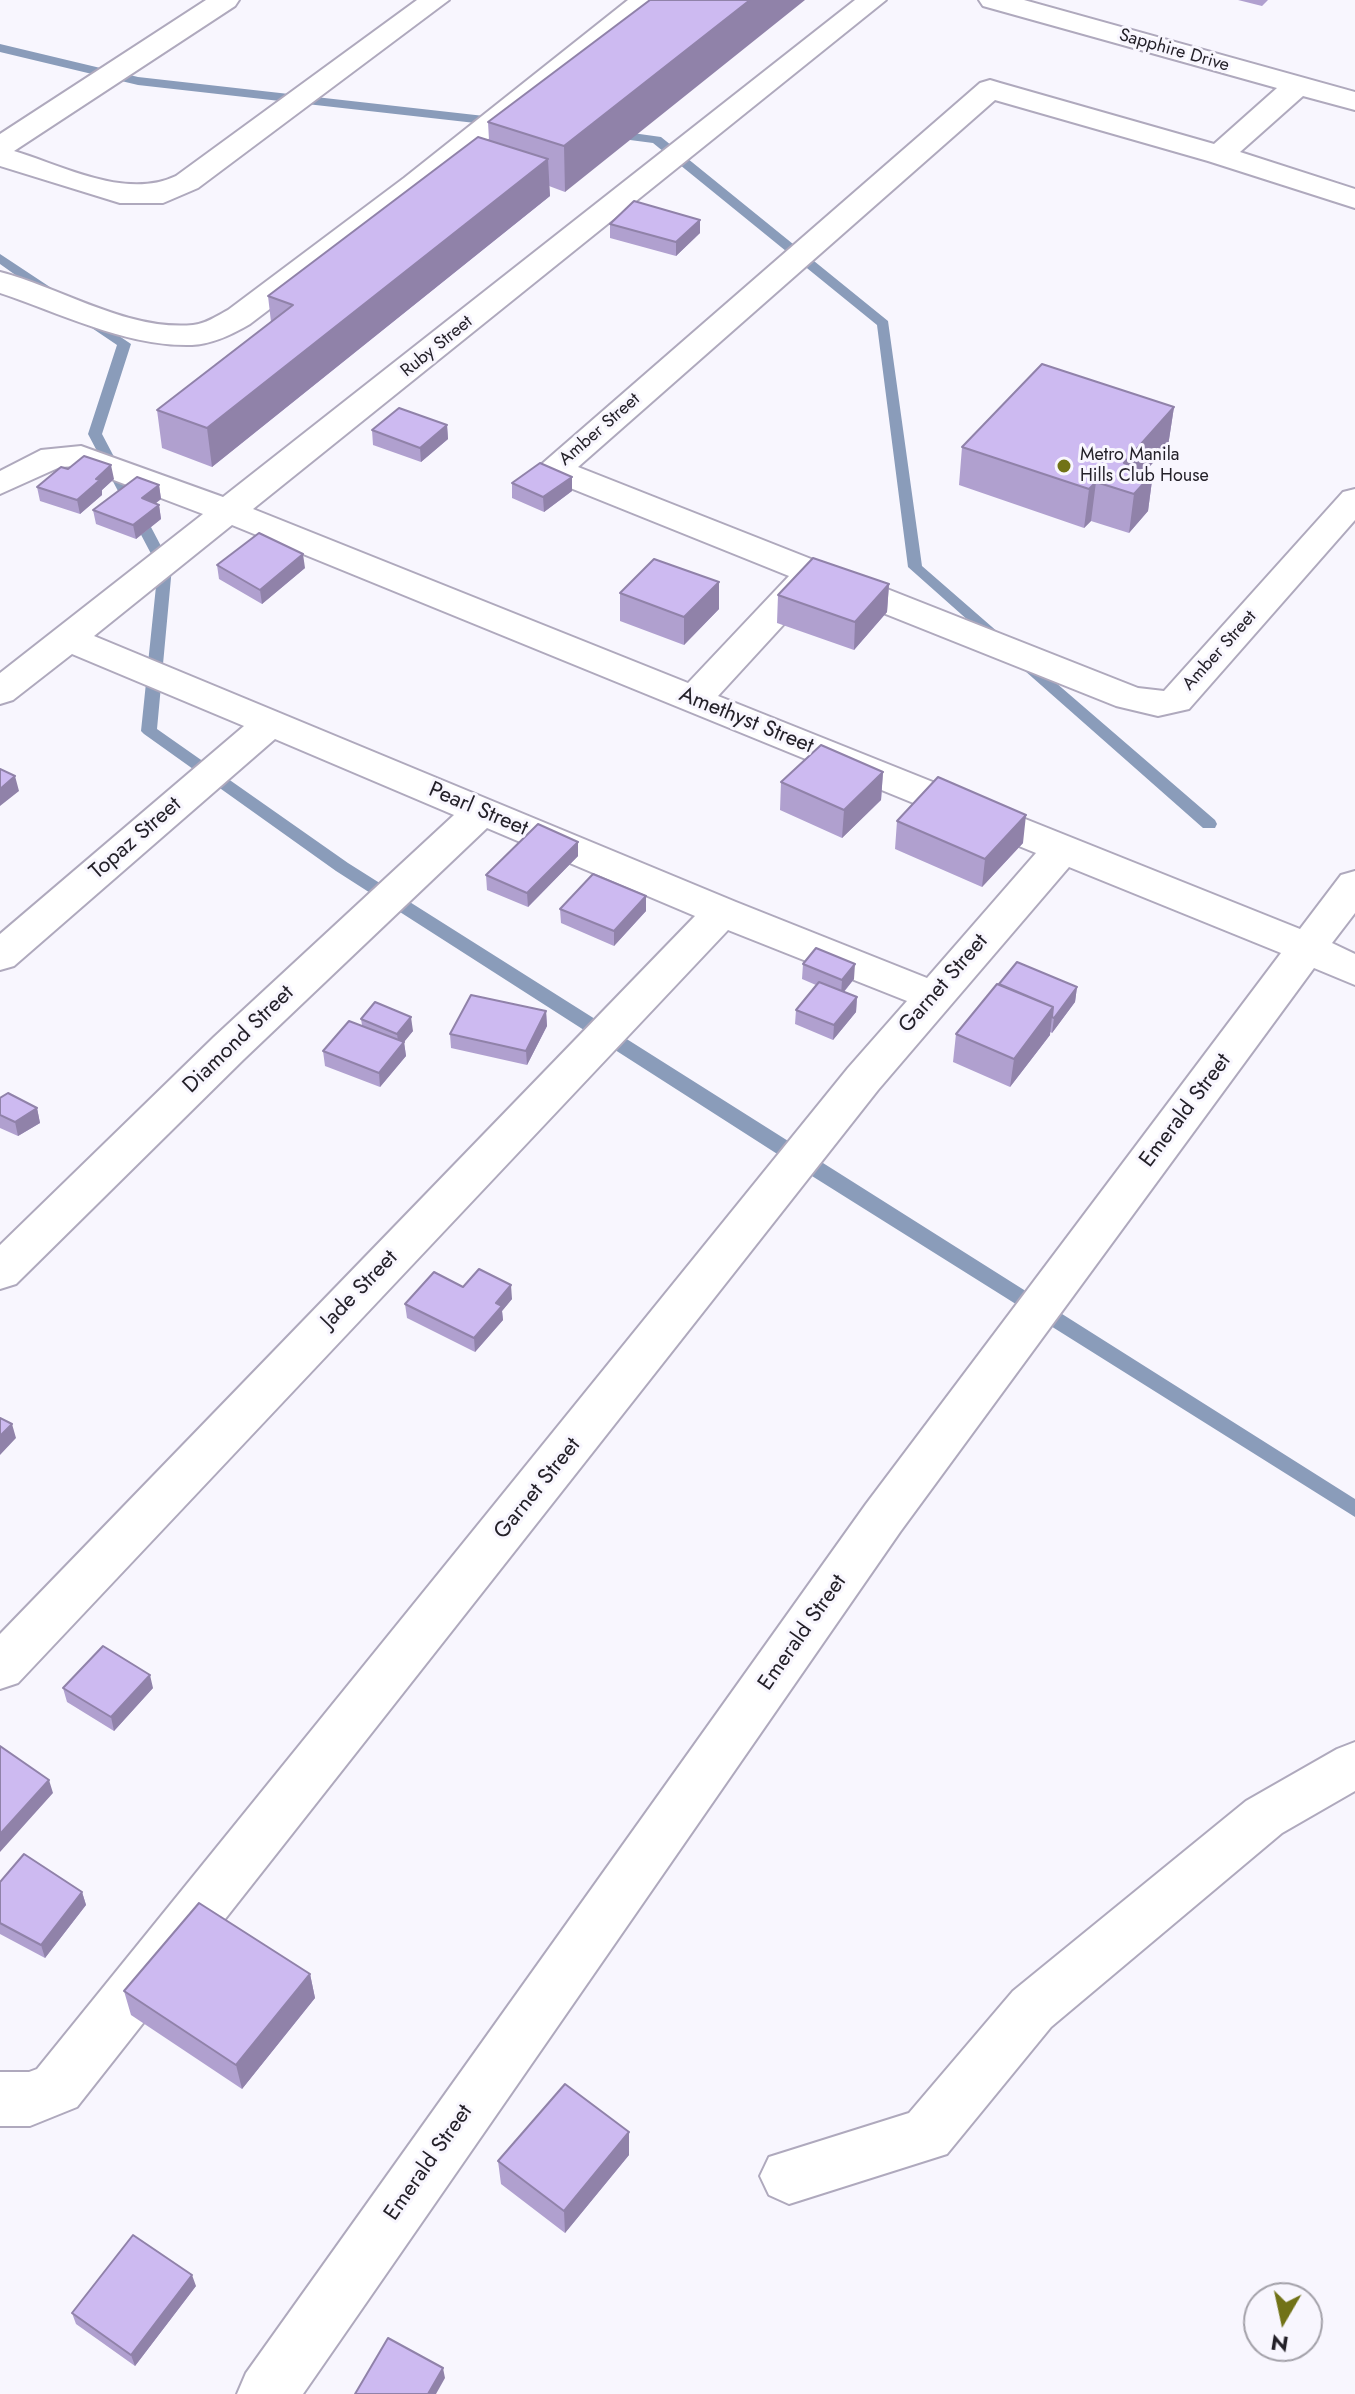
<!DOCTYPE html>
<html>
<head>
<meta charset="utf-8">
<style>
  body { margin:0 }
  #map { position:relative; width:1355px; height:2394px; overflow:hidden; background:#f8f6fe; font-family:Jost,sans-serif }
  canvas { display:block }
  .north { position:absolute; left:1243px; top:2282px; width:80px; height:80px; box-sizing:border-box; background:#f8f6fe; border:2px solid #a3a1a9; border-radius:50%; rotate:189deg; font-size:22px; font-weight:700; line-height:32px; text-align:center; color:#242129 }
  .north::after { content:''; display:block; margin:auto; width:28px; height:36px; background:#717217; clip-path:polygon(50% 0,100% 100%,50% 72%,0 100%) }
</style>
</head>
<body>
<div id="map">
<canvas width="1355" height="2394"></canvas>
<div class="north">N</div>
</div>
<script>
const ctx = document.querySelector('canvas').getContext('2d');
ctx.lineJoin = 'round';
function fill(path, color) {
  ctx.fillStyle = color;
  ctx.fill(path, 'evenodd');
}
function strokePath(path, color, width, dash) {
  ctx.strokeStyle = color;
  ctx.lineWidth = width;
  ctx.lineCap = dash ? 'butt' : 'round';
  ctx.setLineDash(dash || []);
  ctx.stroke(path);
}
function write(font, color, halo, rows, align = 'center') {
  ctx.font = font + ' Jost,sans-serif';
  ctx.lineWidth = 6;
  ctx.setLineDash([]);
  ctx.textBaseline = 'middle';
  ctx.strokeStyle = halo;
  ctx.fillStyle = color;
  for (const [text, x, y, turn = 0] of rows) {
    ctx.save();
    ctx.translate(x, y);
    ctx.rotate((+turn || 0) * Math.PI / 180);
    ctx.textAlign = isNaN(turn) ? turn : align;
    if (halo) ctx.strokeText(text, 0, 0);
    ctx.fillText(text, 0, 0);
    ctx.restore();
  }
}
fill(new Path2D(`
  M0 44 138 77 502 118 508 122 502 126 138 85 0 52Z
  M611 130 661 137 888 321 922 566 1007 640V646H997L908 567 877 325 653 143 607 137V131Z
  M0 254 62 295V301H52L0 264Z
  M85 313 131 344 102 434 172 567 157 729 348 863 1355 1499V1517L796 1166 336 871 144 734 141 731 158 567 88 434 117 345 80 320V314Z
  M1021 655 1026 657 1215 820 1217 824 1215 828H1203L1016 663 1013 660Z`), '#8a9cba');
const minor = new Path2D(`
  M206 0H239L235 6 14 151C64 166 126 200 176 176L417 0H449L198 188 163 203H120L0 166V134Z
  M628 0H659L426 190 250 324C233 334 213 344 192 345 127 347 60 313 0 293V272C62 288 127 331 193 325 205 324 217 316 228 310L404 178Z
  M855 0H886L253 509 688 683 789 576 543 477 538 470 543 463 980 83 990 80 1000 83 1214 144 1277 88 983 6 979 0H1024L1355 92V110L1303 96 1240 152 1355 189V208L1208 161 995 100 578 467 1138 688 1164 691 1343 492 1355 489V520L1189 709 1158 716 1116 706 818 587 718 696 1300 929 1341 875 1355 871V913L1332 943 1355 954V985L1314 968 900 1532 303 2394H237L246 2373 866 1504 1281 953 1069 867 878 1090 77 2107 30 2126H0V2072H29L37 2069 848 1068 907 1001 728 930 18 1683 0 1689V1634L695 916 487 828 244 1059 16 1284 0 1289V1245L214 1037 454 815 275 739 14 966 0 970V934L244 726 72 654 13 700 0 704V673L203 514 77 466 60 467 0 494V471L41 450 81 446 223 497ZM232 525 1036 853 927 978 736 902 94 636Z
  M1355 1742V1791L1282 1833 1051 2027 947 2154 789 2204 769 2195 760 2176 769 2157 909 2113 1013 1991 1246 1801 1337 1749Z`);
strokePath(minor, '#afa9bd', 4);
fill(minor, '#fff');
fill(new Path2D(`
  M650 0 565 192 549 186 550 196 212 467 162 448 157 410 271 322 268 296 489 140 488 122Z
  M1238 0H1268L1262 6Z
  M610 224 700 233 676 256 610 238Z
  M1174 407 1168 446 1146 470 1153 473 1148 511 1129 533 1091 521 1084 528 959 485 962 447Z
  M447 425 448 439 421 462 373 445 372 430Z
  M68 469 114 479 102 490V495L80 514 40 501 37 487Z
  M512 483 572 491 544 512 512 498Z
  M159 485 161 499 155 504 159 505 161 519 136 539 96 524 93 510Z
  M217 565 305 568 262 604 219 579Z
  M889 584 887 612 854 650 777 623 778 595Z
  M620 593 719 609 684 645 620 621Z
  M883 772 881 800 842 838 780 810 781 782Z
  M897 821 1023 843 982 887 895 849Z
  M578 842V856L528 907 487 890 486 875Z
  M560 909 646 911 614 946 561 923Z
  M803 964 854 979 844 992 857 997 856 1012 833 1040 795 1024 796 1010 816 985 802 979Z
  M1077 987 1075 1002 1052 1033 1050 1032V1035L1010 1087 953 1062 956 1034Z
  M546 1011 547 1026 527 1065 451 1048 450 1034Z
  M361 1019 413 1031 404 1042 406 1056 380 1087 325 1066 323 1051 362 1025Z
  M0 1098 37 1108 40 1123 18 1136 0 1128Z
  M463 1287 512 1299 502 1311 503 1320 475 1352 407 1318 405 1304Z
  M63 1688H153L114 1731 67 1702Z
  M0 1882 82 1892 86 1905 45 1958 0 1934Z
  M310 1974 315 1998 242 2089 131 2015 124 1991Z
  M629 2155 565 2233 501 2184 498 2161Z
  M196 2286 135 2366 76 2324 72 2313Z`), '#b0a0cf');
fill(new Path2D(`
  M750 0H805L565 192 564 146Z
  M548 159 550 196 212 467 207 428Z
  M700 220V233L676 256V242Z
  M1174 407 1168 446 1127 492 1124 463Z
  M447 425 448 439 421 462 420 448Z
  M111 465 114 479 102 490V495L80 514 77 500 96 479Z
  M1153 473 1148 511 1129 533 1134 494Z
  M572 477V491L544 512 543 497Z
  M1096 482 1091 521 1084 528 1089 489Z
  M159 485 161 499 144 512 142 498Z
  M159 505 161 519 136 539 133 525Z
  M303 554 305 568 262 604 260 590Z
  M719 582V609L684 645V617Z
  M889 584 887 612 854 650 855 622Z
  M883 772 881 800 842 838 844 810Z
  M15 776 19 791 0 806V789Z
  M1026 815 1023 843 982 887 985 859Z
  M578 842V856L528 907 527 893Z
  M646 896V911L614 946V931Z
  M855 964 854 979 841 995 842 980Z
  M1077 987 1075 1002 1052 1033 1054 1018Z
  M857 997 856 1012 833 1040 834 1025Z
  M1053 1007 1050 1035 1010 1087 1014 1059Z
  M546 1011 547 1026 527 1065 526 1051Z
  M411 1017 413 1031 399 1048 397 1034Z
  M404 1042 406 1056 380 1087 379 1073Z
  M37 1108 40 1123 18 1136 15 1122Z
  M511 1285 512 1299 502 1311 503 1320 475 1352 474 1338 496 1303Z
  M12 1424 16 1438 0 1455V1436Z
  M150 1675 153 1688 114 1731 111 1717Z
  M49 1780 53 1793 0 1852V1834Z
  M82 1892 86 1905 45 1958 41 1945Z
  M310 1974 315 1998 242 2089 236 2065Z
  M629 2132V2155L565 2233 564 2211Z
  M192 2275 196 2286 135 2366 131 2355Z
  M443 2368 445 2378 436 2394H428Z`), '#9082a9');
const building = new Path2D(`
  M650 0H750L564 146 488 122Z
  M478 137 548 159 207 428 157 410 293 305 268 296Z
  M634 201 700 220 676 242 610 224Z
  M1042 364 1174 407 1124 463 1153 473 1134 494 1096 482 1089 489 962 447Z
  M399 408 447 425 420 448 372 430Z
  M84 456 111 465 96 479 100 480 77 500 37 487 61 467 68 469Z
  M540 463 572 477 543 497 512 483Z
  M137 477 159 485 142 498 159 505 133 525 93 510Z
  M259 533 303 554 260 590 217 565Z
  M813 558 889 584 855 622 778 595Z
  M654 559 719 582 684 617 620 593Z
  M821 745 883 772 844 810 781 782Z
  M0 769 15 776 0 789Z
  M938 777 1026 815 985 859 897 821Z
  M538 824 578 842 527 893 486 875Z
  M593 874 646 896 614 931 560 909Z
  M816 948 855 964 842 980 803 964Z
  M1017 962 1077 987 1054 1018 1052 1017 1053 1007 999 984Z
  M819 982 857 997 834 1025 796 1010Z
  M997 984 1053 1007 1014 1059 956 1034Z
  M471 995 546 1011 526 1051 450 1034Z
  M375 1002 411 1017 397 1034 361 1019Z
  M349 1021 404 1042 379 1073 323 1051Z
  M8 1093 37 1108 15 1122 0 1115V1098Z
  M479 1269 511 1285 496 1303 502 1306 474 1338 405 1304 434 1272 463 1287Z
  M0 1418 12 1424 0 1436Z
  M103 1646 150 1675 111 1717 63 1688Z
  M0 1746 49 1780 0 1834Z
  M24 1854 82 1892 41 1945 0 1923V1882Z
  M199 1903 310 1974 236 2065 124 1991Z
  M565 2084 629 2132 564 2211 498 2161Z
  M133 2235 192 2275 131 2355 72 2313Z
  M388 2338 443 2368 428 2394H355Z`);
fill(building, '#cdbaf1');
strokePath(building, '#9082a9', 2);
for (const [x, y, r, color] of [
  [1064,466,8,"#717217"]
]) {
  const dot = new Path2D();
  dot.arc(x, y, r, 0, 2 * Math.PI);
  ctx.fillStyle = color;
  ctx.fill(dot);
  strokePath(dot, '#f8f6fe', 3);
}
write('18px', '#242129', '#f8f6fe', [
  ["Sapphire Drive",1174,51,16],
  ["Ruby Street",437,347,-39],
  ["Amber Street",600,430,-41],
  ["Amber Street",1220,651,-48]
]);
write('18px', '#242129', '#f8f6fe', [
  ["Metro Manila",1080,456],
  ["Hills Club House",1080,477]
], 'left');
write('22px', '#242129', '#f8f6fe', [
  ["Amethyst Street",746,721,22],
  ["Pearl Street",478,810,23],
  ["Topaz Street",136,839,-41],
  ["Garnet Street",944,984,-49],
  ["Diamond Street",239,1040,-44],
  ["Emerald Street",1186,1111,-53],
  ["Jade Street",360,1290,-46],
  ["Garnet Street",538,1489,-51],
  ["Emerald Street",803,1633,-55],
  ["Emerald Street",429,2163,-55]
]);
</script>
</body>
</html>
